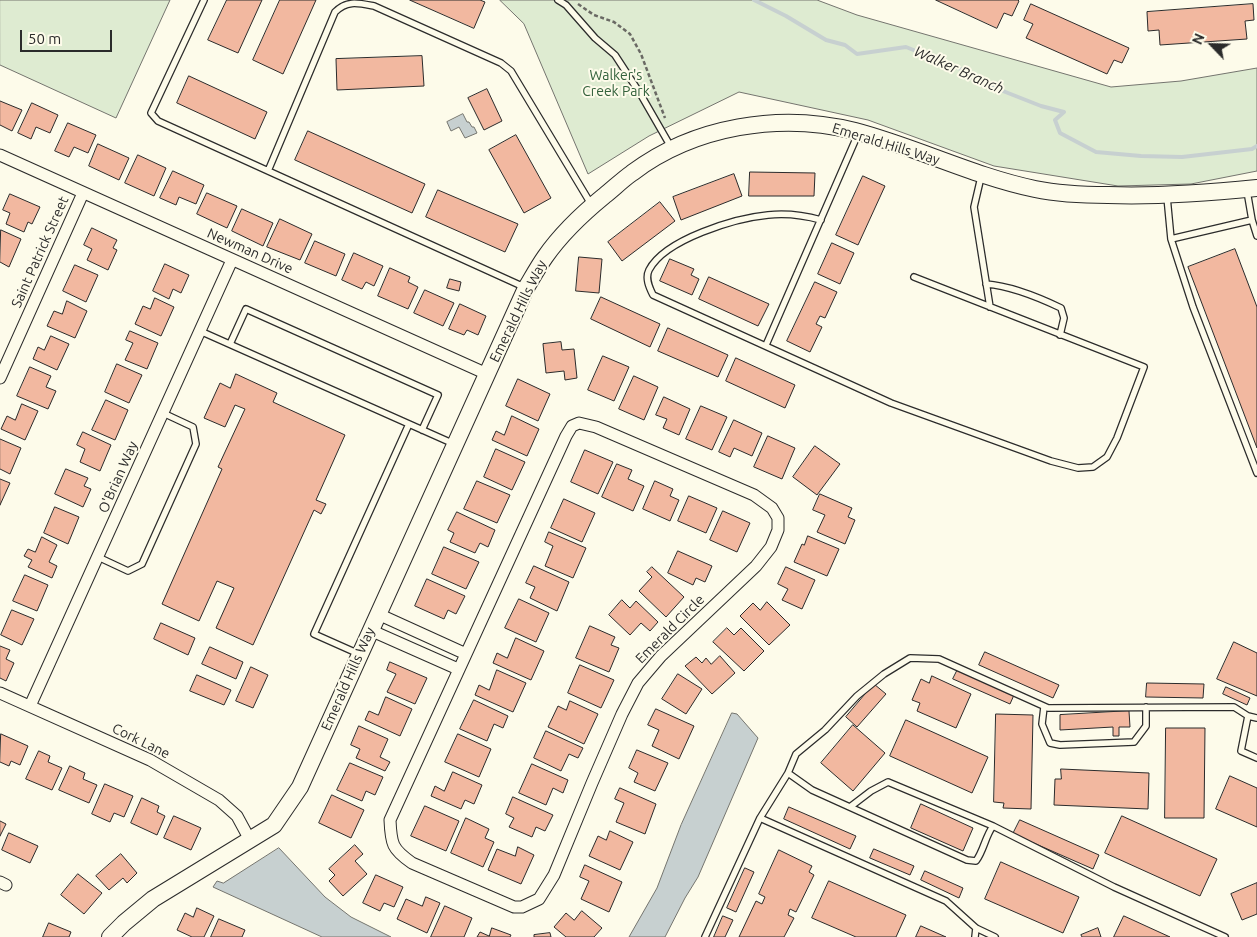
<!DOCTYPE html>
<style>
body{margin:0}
#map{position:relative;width:1257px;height:937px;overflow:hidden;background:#fdfbea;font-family:Ubuntu,sans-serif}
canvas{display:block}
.north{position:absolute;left:1187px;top:20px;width:50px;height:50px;-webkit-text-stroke:4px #fdfbea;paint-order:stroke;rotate:294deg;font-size:14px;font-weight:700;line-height:20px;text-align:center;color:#2b2b2b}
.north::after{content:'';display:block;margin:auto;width:18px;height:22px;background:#2b2b2b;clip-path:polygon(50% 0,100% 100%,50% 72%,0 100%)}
.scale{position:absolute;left:20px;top:30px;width:92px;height:22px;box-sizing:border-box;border:2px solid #2b2b2b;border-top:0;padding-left:6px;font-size:15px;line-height:18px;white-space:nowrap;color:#2b2b2b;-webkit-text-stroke:4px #fdfbea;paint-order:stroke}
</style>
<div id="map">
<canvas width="1257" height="937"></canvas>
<div class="north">N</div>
<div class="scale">50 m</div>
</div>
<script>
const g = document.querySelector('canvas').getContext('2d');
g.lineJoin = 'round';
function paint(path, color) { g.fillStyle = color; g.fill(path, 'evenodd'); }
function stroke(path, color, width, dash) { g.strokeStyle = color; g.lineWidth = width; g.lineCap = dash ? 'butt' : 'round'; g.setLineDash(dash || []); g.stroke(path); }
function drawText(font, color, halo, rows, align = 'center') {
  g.font = font + ' Ubuntu,sans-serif'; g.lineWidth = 4; g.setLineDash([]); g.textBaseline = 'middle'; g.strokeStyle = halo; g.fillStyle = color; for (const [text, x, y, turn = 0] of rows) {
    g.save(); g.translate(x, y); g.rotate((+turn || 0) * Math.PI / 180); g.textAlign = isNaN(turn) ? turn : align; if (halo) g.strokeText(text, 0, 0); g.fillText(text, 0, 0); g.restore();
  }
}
const green = new Path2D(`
 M0 0H170L116 118 0 65Z
 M500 0H817L857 15 1111 87 1181 81 1257 68V171L1191 184 1118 186 994 166 868 120 739 92 649 136 588 174 524 24Z`);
const water = new Path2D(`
 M463 114 467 122H469L472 127H474L477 133 465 138 459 127 451 131 447 122Z
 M732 713 737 714 758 738 698 877 685 898 665 937H629L657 888 681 825Z
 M279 848 325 897 351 917 391 937H322L213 887 217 881 223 883Z`);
const stream = new Path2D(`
 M754 0 786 16 826 40 845 45 857 54 906 47 963 70 975 80 1041 106 1064 112 1055 120 1060 133 1096 152 1141 156 1182 157 1252 149 1257 146`);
const building = new Path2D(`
 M227 0H262L238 53 208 40Z
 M280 0H316L283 74 253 60Z
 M410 0H480L485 2 474 28Z
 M936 0H1018L1019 1 1012 16 1004 13 997 28Z
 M1031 4 1129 48 1122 63 1114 60 1107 74 1026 38 1033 24 1024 20Z
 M1253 4 1254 20 1245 21 1247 39 1160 45 1159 30 1148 31 1147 12Z
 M422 56 424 86 337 90 336 59Z
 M189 76 267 112 255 139 177 103Z
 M487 89 502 121 484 130 468 98Z
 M0 101 22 110 12 131 0 125Z
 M32 103 58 115 50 133 36 127 31 139 18 133Z
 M68 123 96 135 88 153 74 147 69 157 55 151Z
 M308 131 425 184 412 213 295 160Z
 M516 135 551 198 524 213 489 150Z
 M98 144 129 158 119 180 89 166Z
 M138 155 166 168 154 196 125 183Z
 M173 171 204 185 196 204 179 197 176 205 160 198Z
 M750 172 815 173 814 196H749Z
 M734 174 742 196 681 220 673 197Z
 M863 176 885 186 858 245 836 235Z
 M438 190 518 224 505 252 426 217Z
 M207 193 237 206 227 228 197 214Z
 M10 194 40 207 32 224 28 222 24 232 6 224 10 213 3 210Z
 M660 202 675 221 622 261 608 242Z
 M242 209 273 223 263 246 232 231Z
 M280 219 312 234 300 260 267 247Z
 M92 228 117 240 113 248 117 250 108 270 87 260 92 249 84 245Z
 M1 230 21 239 9 267 0 262Z
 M315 241 345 254 336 276 305 263Z
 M832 243 854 253 840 284 818 274Z
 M1235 249 1257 307V448L1188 267Z
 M354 253 383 266 374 286 366 282 362 289 342 280Z
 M579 257 602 259 599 293 576 291Z
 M670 259 694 269 691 275 699 279 692 295 660 281Z
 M165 264 189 275 181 293 173 289 169 299 153 291Z
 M75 265 98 275 86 302 63 291Z
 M390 268 410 277 408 282 418 287 408 309 378 296Z
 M709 277 769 304 758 326 699 299Z
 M450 279 461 282 459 291 447 288Z
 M815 282 837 292 825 318 820 316 816 324 822 327 810 352 787 341Z
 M425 290 454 303 443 326 414 313Z
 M601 297 660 324 650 347 591 319Z
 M155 298 174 307 161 336 135 324 143 306 150 309Z
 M67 301 87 311 75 338 47 326 54 311 62 314Z
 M460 304 486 316 478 335 467 330 464 335 449 329Z
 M668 328 728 355 718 377 658 351Z
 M130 331 158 343 147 369 125 360 133 343 126 340Z
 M51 336 69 344 57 370 33 359 38 347 44 350Z
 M561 342 562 350 574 349 577 378 565 380 564 371 546 373 543 344Z
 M603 356 629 367 614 401 588 390Z
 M736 358 795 385 785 408 726 381Z
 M117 364 142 375 129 403 105 392Z
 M30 367 51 376 46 387 56 391 48 409 17 396Z
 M236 374 277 393 273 402 345 435 316 500 326 504 321 514 314 510 253 645 216 628 234 588 217 581 199 621 162 604 222 469 218 467 245 409 235 405 225 427 204 418 220 383 230 388Z
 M634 376 658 387 644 420 619 409Z
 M518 379 550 394 538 421 506 406Z
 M664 397 690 409 679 435 663 428 667 419 656 415Z
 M106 400 128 410 115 440 92 430Z
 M22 404 38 411 25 440 1 429 7 416 15 420Z
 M701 406 727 417 712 450 686 439Z
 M512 416 539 429 527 456 492 440 496 431 504 435Z
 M734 420 762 433 752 456 734 448 730 457 719 452Z
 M83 432 111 445 100 471 80 462 85 449 77 445Z
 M768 436 795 448 782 479 754 467Z
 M0 439 21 448 10 474 0 469Z
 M815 446 840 464 817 495 793 477Z
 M496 449 525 462 512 490 484 477Z
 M585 450 613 462 598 494 571 482Z
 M617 464 632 470 628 479 644 486 633 511 602 497Z
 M66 469 88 478 84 486 91 489 83 507 55 494Z
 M0 479 10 483 0 505Z
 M477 481 510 495 497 523 464 509Z
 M655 481 673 489 670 496 679 500 670 521 643 509Z
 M820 494 852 508 848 517 855 520 845 544 817 532 825 515 813 510Z
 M689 496 717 508 706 533 678 521Z
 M564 499 595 513 582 542 551 528Z
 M55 507 79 517 68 544 44 533Z
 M723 511 750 523 737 552 710 540Z
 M457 512 495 530 488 547 480 543 475 553 450 542 454 533 448 530Z
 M549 532 586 548 573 578 545 566 553 546 545 542Z
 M808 536 839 549 827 576 794 562 802 544 804 545Z
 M42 537 57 545 49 562 57 566 52 578 28 567 32 560 24 556 28 549 35 552Z
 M444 547 479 562 466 589 432 574Z
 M678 551 712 566 705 582 696 578 693 585 668 573Z
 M534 566 569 582 557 611 530 598 535 587 526 583Z
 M652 567 684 597 666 617 639 591 652 577 647 572Z
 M786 567 815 580 802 609 782 600 788 589 778 584Z
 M25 575 48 585 37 611 13 601Z
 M427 579 465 596 456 614 448 610 444 619 415 606Z
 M519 599 549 613 536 642 505 628Z
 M622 600 630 608 636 601 658 622 650 631 641 623 630 635 609 615Z
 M767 602 790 625 769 645 740 616 753 603 760 610Z
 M12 610 34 619 22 645 1 635Z
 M161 623 195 638 188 655 154 639Z
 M590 626 615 637 611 645 619 648 609 672 576 658Z
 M727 628 734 635 741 628 764 651 744 671 713 642Z
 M516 638 544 651 531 680 493 663 497 653 507 658Z
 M1234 642 1257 653V696L1217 679Z
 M0 646 10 650 6 659 14 663 6 681 0 678Z
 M210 647 243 662 236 679 202 664Z
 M985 652 1059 685 1053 698 979 665Z
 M720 656 735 673 712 694 685 666 696 657 702 663 706 658 711 664Z
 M390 662 427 678 415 704 387 692 396 674 387 670Z
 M580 665 614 680 601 708 568 693Z
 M251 667 268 675 253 708 236 701Z
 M958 669 1014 695 1010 704 953 679Z
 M497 670 526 683 513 712 475 695 479 685 489 690Z
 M678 674 702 689 686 714 662 699Z
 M197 675 231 690 224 705 190 691Z
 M932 676 971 694 956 728 917 711 920 703 912 700 921 679 929 683Z
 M1147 683 1204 684 1203 698 1146 697Z
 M874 684 886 694 857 727 846 717Z
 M1226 687 1250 698 1247 705 1223 694Z
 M386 697 412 709 400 736 365 720 369 711 378 715Z
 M474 700 508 716 503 728 494 724 487 741 460 729Z
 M570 701 598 714 584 744 548 727 558 706 566 710Z
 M656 709 694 726 679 759 652 746 659 730 648 725Z
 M1129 711 1130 727H1119V736H1113V727L1060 730V715Z
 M996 714 1033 715 1031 809 1003 808 1004 803 994 802Z
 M906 720 988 757 972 793 890 756Z
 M853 725 885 753 853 791 821 763Z
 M359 726 388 739 380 757 390 762 385 771 356 758 360 749 351 745Z
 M1166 728H1205L1204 818H1165Z
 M546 731 583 748 578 758 569 754 561 771 534 758Z
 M1 734 28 746 20 765 11 761 9 766 0 762Z
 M458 734 491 749 479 777 445 762Z
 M637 750 668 763 655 791 634 782 638 773 629 768Z
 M39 751 50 756 48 762 62 768 52 790 26 779Z
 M350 763 383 777 375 795 366 791 362 801 337 790Z
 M532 764 568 780 563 793 553 788 546 805 519 793Z
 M70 766 85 773 83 779 97 785 89 803 59 790Z
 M1061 769 1149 773 1148 809 1054 805 1055 779H1061Z
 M453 772 482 785 474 804 465 800 461 809 431 796 435 786 444 791Z
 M1230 776 1257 788V827L1216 809Z
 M105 784 133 796 124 817 114 813 110 822 92 814Z
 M620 788 656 804 645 834 616 822 624 803 615 799Z
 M332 795 364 810 351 838 319 823Z
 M513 797 553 815 545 831 536 827 532 837 509 827 514 818 506 814Z
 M142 798 159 806 157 812 165 816 157 835 131 823Z
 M921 804 973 828 963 851 911 828Z
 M425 806 459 821 446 851 411 836Z
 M789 807 856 836 850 849 784 819Z
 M174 816 201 828 191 850 164 838Z
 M1122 816 1217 859 1200 896 1105 853Z
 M466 818 489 829 485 838 494 842 483 867 451 853Z
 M1020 820 1099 855 1093 869 1013 834Z
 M0 821 6 824 0 836Z
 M610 831 633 842 620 870 589 856 598 836 606 840Z
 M9 833 38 846 30 863 2 850Z
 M355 845 363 854 355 861 367 874 343 896 329 881 335 875 329 869Z
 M518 847 534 855 521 884 488 870 497 849 515 856Z
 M874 849 914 866 910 875 870 858Z
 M779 850 812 866 809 872 814 875 796 912 790 909 788 915 794 918 784 937H739L756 901 762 904 765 897 759 894Z
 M121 854 137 873 127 883 123 878 109 890 96 876Z
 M1001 862 1079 897 1063 933 985 899Z
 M585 865 622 882 609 912 581 899 589 881 580 877Z
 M745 868 754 872 736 912 727 908Z
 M925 871 963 888 959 898 921 880Z
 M78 874 102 893 84 914 61 895Z
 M376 875 403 887 394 907 384 903 380 911 363 903Z
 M829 881 906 915 896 937H856L812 918Z
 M1257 883V914L1242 920 1231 894Z
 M426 897 440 903 427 933 397 919 406 899 422 906Z
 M445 906 472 918 464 937H431Z
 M197 908 214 916 204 937H192L177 930 185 913 193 917Z
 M582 911 602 928 594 937H566L554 927 566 913 574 920Z
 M723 916 733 920 725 937H714Z
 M1124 916 1170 937H1114Z
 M219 919 245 930 242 937H211Z
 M49 923 71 932 69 937H43Z
 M921 926 946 937H916Z
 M492 928 511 935 510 937H477L480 932 489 936Z
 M1098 928 1101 937H1082L1081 935Z
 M550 933 551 937H534V935Z`);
const path = new Path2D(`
 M578 4 594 15 614 22 630 34 641 54 665 118`);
const lane = new Path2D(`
 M204 0 151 113 158 121 524 287
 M558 0 566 5 595 38 615 55 641 95 671 147
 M268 171 335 12C347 0 358 3 374 6L501 63 511 71 591 204
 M981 177 974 207 990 307
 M1247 191 1252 220 1257 236
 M1167 197 1171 239 1252 220
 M821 220C803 215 787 213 768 215 736 218 665 239 649 270 645 278 649 287 653 295L891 403 1051 461 1078 468 1093 467 1107 457 1117 438 1144 367 914 277
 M1171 239 1193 307 1257 473
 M986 284C1012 286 1038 297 1061 308L1064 318 1060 335
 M200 331 454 444
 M230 344 246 309 438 395 422 430
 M766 345 858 134
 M98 557 128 571 142 564 196 444 193 427 163 413
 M359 654 314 634 409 424
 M1044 707 1042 724 1050 743 1060 745 1134 742 1146 726V707
 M1248 716 1257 718
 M850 807 871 791 888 782 993 826
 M760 818 788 773
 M705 937 760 818 946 901 976 928 995 937
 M975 937 976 928
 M1225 937 1114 887 993 826C985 837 984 850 976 861L967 860 812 790 788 773 796 754 825 730 857 696 884 674 910 658 939 659 1048 708 1234 707 1248 716 1241 751 1257 758`);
const street = new Path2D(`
 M0 155 487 374
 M0 378 83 193
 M579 423 596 427 754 495 772 508 778 518V530L771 547 756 566 661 656 638 683 622 714 592 783 554 875 539 899 522 907H514L412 863C392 849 391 844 390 820L566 436 572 426Z
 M378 614 466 654
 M370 630 458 669
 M0 693 150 760 219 800 237 816 250 840
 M30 706 232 260
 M0 882 6 885`);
const secondary = new Path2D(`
 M110 937 124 923 153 899 274 825 300 787 526 288C532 278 538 267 545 257 561 234 582 214 604 196 613 189 622 180 632 173 694 126 780 112 855 131 916 147 973 176 1035 189 1059 194 1084 195 1108 195 1158 197 1207 193 1257 188`);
const parkNames = [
 ["Walker's",616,75],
 ["Creek Park",616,91]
];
const streetNames = [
 ["Emerald Hills Way",886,144,17],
 ["Newman Drive",250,251,24],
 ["Saint Patrick Street",40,252,-66],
 ["Emerald Hills Way",518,311,-64],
 ["O'Brian Way",118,477,-66],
 ["Emerald Circle",670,629,-45],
 ["Emerald Hills Way",348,679,-66],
 ["Cork Lane",141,741,26]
];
const waterNames = [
 ["Walker Branch",959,70,24]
];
paint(green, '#deebd1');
stroke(green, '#74746e', 1);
paint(water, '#c7d0d0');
stroke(water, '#74746e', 1);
stroke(stream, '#c7d0d0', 4);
paint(building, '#f2b8a0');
stroke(building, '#2b2b2b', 1);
stroke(lane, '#2b2b2b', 8);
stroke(street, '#2b2b2b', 13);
stroke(secondary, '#2b2b2b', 18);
stroke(path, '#6a6964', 2.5, [4, 2.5]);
stroke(lane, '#fdfbea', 5.5);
stroke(street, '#fdfbea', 11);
stroke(secondary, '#fdfbea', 16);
drawText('14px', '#34623c', '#fdfbea', parkNames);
drawText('14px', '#2b2b2b', '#fdfbea', streetNames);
drawText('italic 15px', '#2b2b2b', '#fdfbea', waterNames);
</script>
